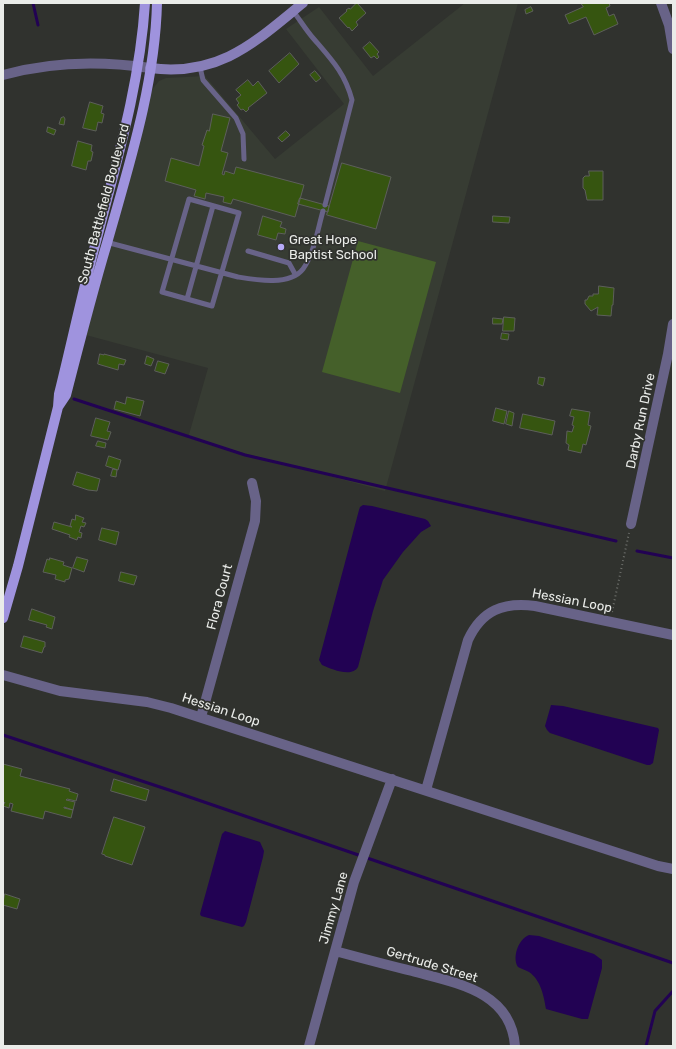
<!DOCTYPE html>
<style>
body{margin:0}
#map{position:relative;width:676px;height:1049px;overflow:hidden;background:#30322e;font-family:Rubik,sans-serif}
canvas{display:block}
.frame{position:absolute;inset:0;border:4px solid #eaece9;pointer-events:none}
</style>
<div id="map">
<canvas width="676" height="1049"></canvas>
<div class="frame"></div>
</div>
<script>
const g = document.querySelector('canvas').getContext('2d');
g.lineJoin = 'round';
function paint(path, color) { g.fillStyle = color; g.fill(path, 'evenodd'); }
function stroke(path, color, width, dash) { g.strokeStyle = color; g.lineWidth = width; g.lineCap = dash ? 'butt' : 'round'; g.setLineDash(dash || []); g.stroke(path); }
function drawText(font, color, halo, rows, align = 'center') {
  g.font = font + ' Rubik,sans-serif'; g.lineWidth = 3.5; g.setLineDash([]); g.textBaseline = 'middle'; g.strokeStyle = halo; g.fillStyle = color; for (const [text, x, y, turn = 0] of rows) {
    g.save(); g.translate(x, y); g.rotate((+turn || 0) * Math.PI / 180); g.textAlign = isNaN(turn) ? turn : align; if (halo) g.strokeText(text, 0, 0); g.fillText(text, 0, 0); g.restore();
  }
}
const built = new Path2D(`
 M465 3H518L385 491 188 438 208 368 86 335 151 91 159 81 166 78 205 76 275 159 344 104 286 29 319 7 373 76Z`);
const green = new Path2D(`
 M358 241 436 262 400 393 322 372Z`);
const water = new Path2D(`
 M363 505 372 506 425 519 428 521 431 526 421 532 403 552 383 580 373 611 358 667C352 678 331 669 322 665L319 660 359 510 360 507Z
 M551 705 563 706 658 728 659 730 653 763 650 765H647L550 733 547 730 545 726Z
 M225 831 260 842 264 851 263 857 246 922 244 926 242 927 201 916 200 914 222 834Z
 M529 935 539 936 594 954 602 960V968L588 1019H582L546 1009C544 997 541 980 529 972 526 970 521 969 518 967 512 958 518 939 529 935Z`);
const stream = new Path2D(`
 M33 3 38 25
 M74 399 245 455 616 541
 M637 551 673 558
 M3 735 172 791 673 963
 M646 1046 655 1011 673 991`);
const building = new Path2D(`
 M357 3 366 13 356 22 358 25 352 31 349 27 348 28 339 18 347 11 346 10 349 8 350 9Z
 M581 3H609L610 6 606 8 609 16 614 14 618 24 594 35 586 17 569 24 565 15 583 7Z
 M531 7 533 11 526 14 525 10Z
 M370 42 379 52 377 54 379 57 377 59 374 56 371 58 363 48Z
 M290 53 299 64 279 83 269 71Z
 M315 71 321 78 316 82 310 75Z
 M248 80 253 86 258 81 267 93 248 108 249 109 246 112 243 109 241 110 237 105 239 103 236 99 241 95 236 90Z
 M90 102 103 106 101 113 104 114 102 123 98 122 96 131 83 128Z
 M213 114 230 118 221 151 228 153 222 174 224 175 225 171 234 174 236 167 304 185 295 217 233 199 231 204 223 202 224 197 206 193 205 199 194 196 196 190 165 181 171 158 199 166 204 146 202 145 207 130 209 131Z
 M64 117 65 119 64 125 59 124 61 118Z
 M48 127 56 130 54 135 47 132Z
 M286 131 290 135 282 142 278 138Z
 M78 141 92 145 91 151 93 152 91 161H88L86 170 72 166Z
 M342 163 391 177 376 229 327 215Z
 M589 171H603V200H587L585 190 583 188V178L585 176H589Z
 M300 198 329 206 328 212 298 204Z
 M263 216 282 222 280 227 286 229 285 234 278 233 276 240 258 235Z
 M493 216 510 217 509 223 493 222Z
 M599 286 614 288 613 305H612L611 316 597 315 598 307 591 311 585 304V300H587L589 296H593V294H598Z
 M504 317 515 318 514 331H503Z
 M493 318 503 319 502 324H493Z
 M502 333 509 334 508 340 501 339Z
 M100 354 104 355V354L126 360 124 365 119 364 118 370 101 365 98 364Z
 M147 356 154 359 151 366 145 364Z
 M158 361 169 364 165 374 155 371Z
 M539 377 545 378 543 386 538 384Z
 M127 397 144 401 140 416 114 409 116 401 125 404Z
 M496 408 507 411 504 424 493 421Z
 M572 409 590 412 588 425 591 426 586 445 583 444 581 453 568 450 569 445 566 443 567 431 572 432 574 426 572 425 574 417 570 416Z
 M509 411 514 413 512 426 506 424Z
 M523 414 555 421 552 435 520 428Z
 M96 418 110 422 107 431 111 432 108 440 91 436Z
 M98 441 106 443 105 448 96 446Z
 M109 456 121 460 118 470 106 466Z
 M113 469 117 470 116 477 111 476Z
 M77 472 100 479 97 491 88 490 73 485Z
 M76 515 84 518 82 522 86 523 84 527 81 526 79 532 82 533 81 538 78 537 77 540 69 537 70 535 52 529 54 522 72 527 70 526 72 519 75 520Z
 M102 528 119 532 116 545 99 540Z
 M77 557 88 560 84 572 73 568Z
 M50 558 64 562 63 565 72 568 69 579 65 580V582L55 579 56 575 43 572 47 559 49 560Z
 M121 572 137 576 134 585 119 581Z
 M32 609 55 617 52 629 46 627 47 625 29 620Z
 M24 636 45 642V647H44L42 653 21 647Z
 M3 764 22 769 20 776 70 789 69 791 78 794 76 801 67 799 66 800 75 802 73 810 64 807V808L73 810 71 818 45 811 43 819 11 811 13 804 10 803 9 808 3 806 5 802 3 804Z
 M114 779 149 790 146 801 111 791Z
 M114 817 145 827 132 865 105 856V855L102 854Z
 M5 894 20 899 17 909 3 905Z`);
const path = new Path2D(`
 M612 612 629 533`);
const lane = new Path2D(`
 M293 11C300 20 306 30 313 38 331 59 345 73 352 100L325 205
 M200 67 203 80 236 118 243 134 244 159
 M189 199 239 213 212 306 162 292Z
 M106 242 238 277C256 280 290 286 303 269 314 254 318 228 323 211
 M248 251 289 263 295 274
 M187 299 213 206`);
const street = new Path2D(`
 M661 3 669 25 673 49
 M3 75C50 62 102 61 150 68
 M631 524 668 354 673 324
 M3 675 60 691 147 702 171 708 658 866 673 869
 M201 717 255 521 256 501 252 483
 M426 790 468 640C482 610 503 602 535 606L673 635
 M335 951C361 958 387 965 412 971 456 983 511 991 515 1046
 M309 1046 354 882 392 779`);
const secondary = new Path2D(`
 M150 68C219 77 254 43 303 3`);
const primary = new Path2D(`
 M58 407 66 395C79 344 92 293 107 243 129 165 155 85 157 3
 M3 618 18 566 58 407 59 394C72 342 83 289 97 238 117 160 140 83 145 3`);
const markers = [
 [281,247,4,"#b7abf8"]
];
const streetNames = [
 ["South Battlefield Boulevard",104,204,-75],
 ["Darby Run Drive",641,421,-78],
 ["Flora Court",220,597,-75],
 ["Hessian Loop",572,601,11],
 ["Hessian Loop",221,710,18],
 ["Jimmy Lane",334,908,-74],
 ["Gertrude Street",432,965,17]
];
const poiNames = [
 ["Great Hope",289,240],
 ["Baptist School",289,255]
];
paint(built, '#373c33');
paint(green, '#45602a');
paint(water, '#220253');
stroke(stream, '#220253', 3);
paint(building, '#365510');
stroke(building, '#5d5f5b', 1);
stroke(path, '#6f716d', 2, [1, 3]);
stroke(lane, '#686388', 5);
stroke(street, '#686388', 10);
stroke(secondary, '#877eb8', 10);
stroke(primary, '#9f93de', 10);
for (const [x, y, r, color] of markers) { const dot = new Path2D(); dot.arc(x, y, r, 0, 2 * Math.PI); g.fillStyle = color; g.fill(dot); stroke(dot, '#30322e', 1.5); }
drawText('13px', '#eaece9', '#30322e', streetNames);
drawText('13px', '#eaece9', '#30322e', poiNames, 'left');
</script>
